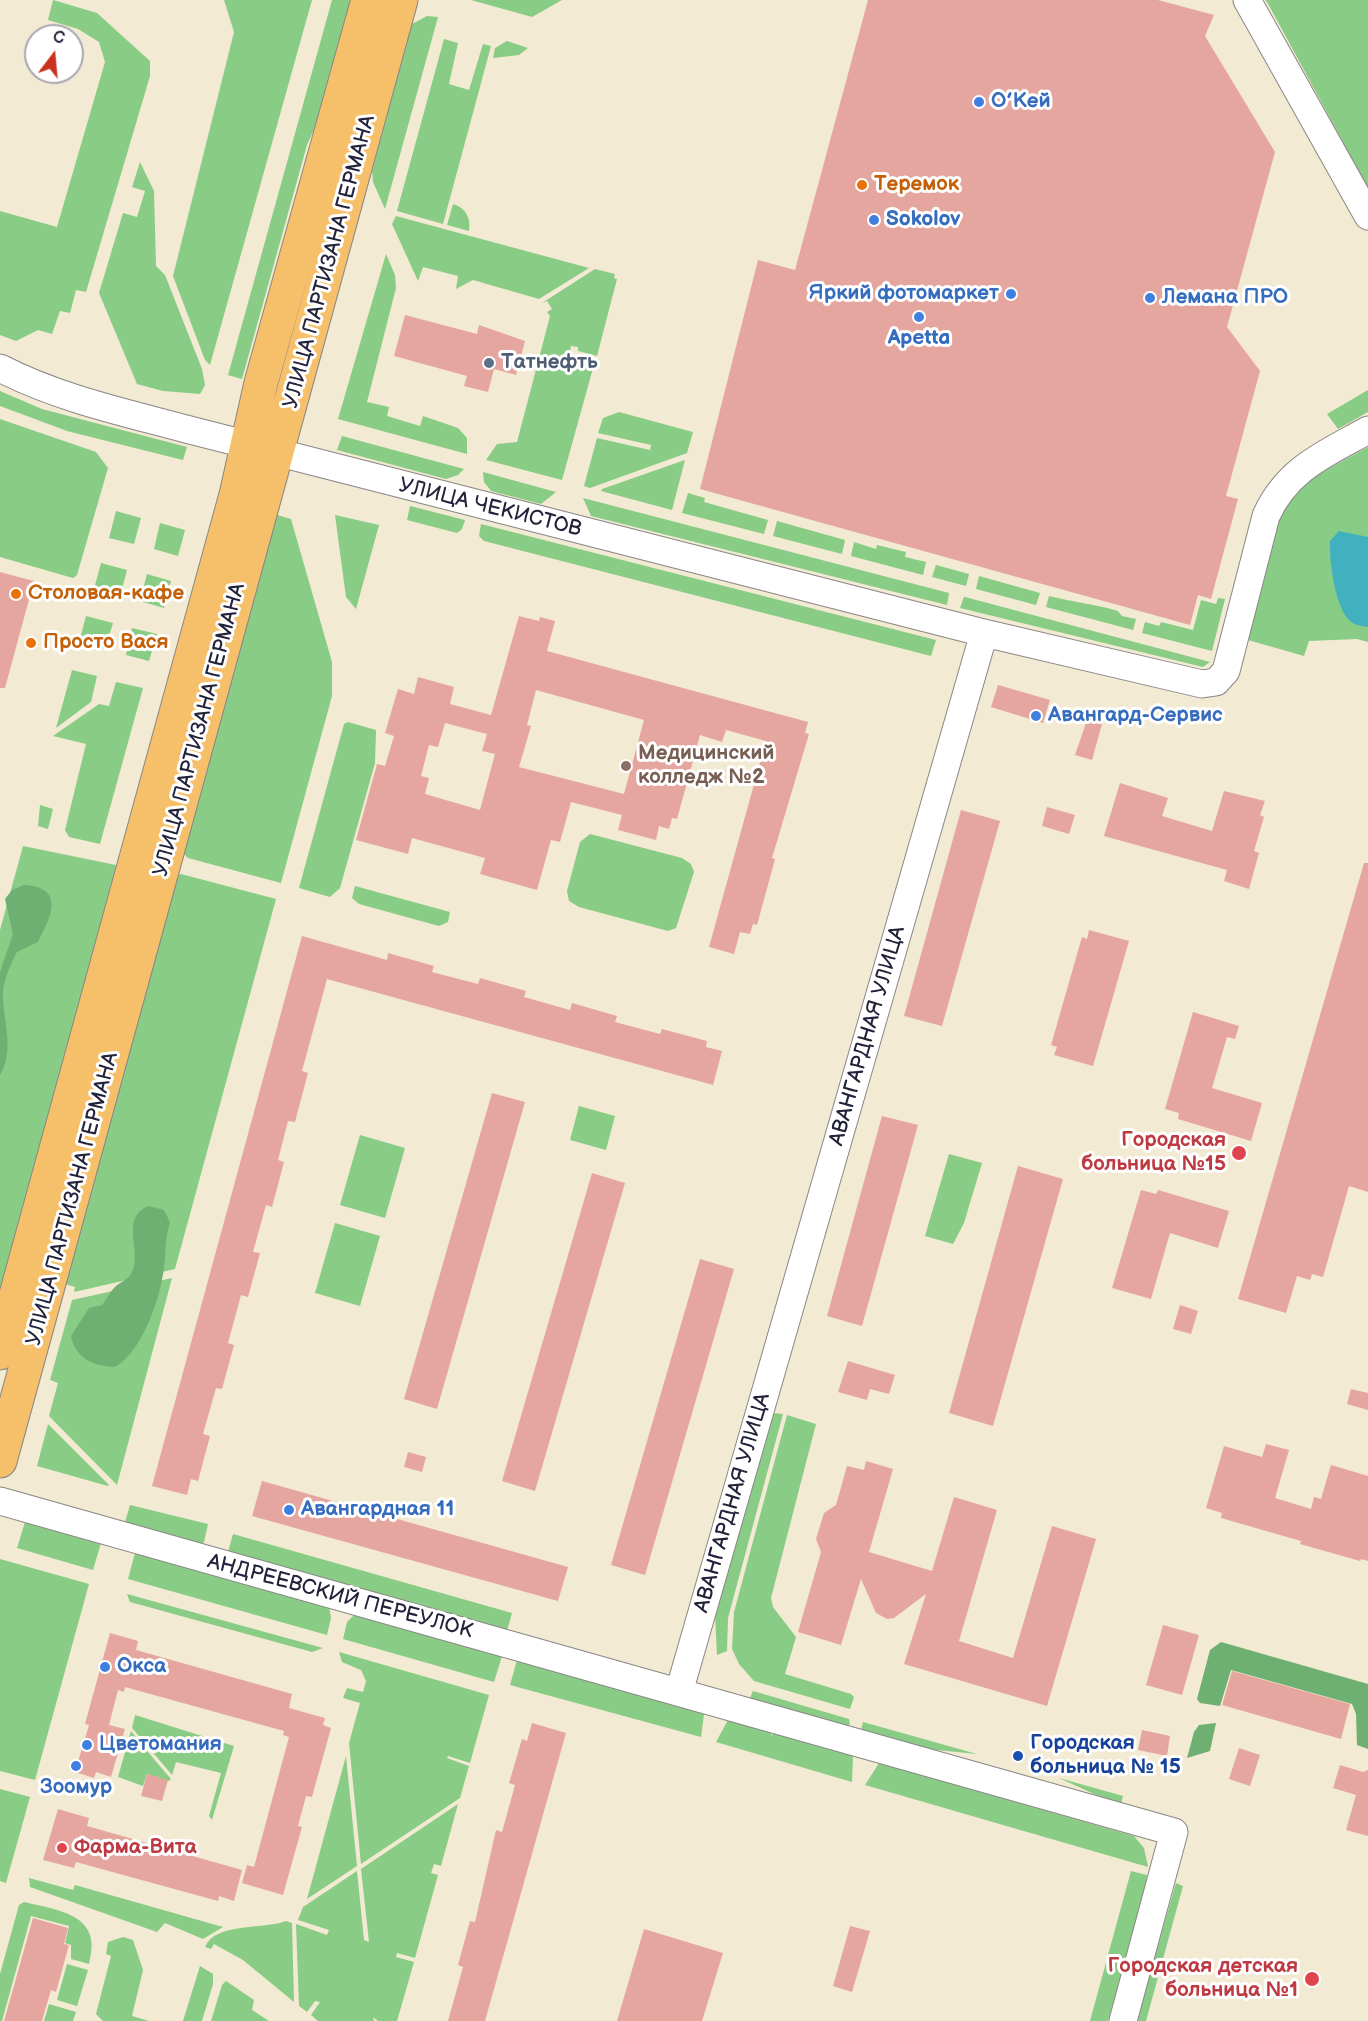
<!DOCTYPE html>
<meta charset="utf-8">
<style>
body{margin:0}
#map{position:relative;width:1368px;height:2021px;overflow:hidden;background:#f2ead2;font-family:"Balsamiq Sans",sans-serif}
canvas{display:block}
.north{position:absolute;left:24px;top:24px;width:60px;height:60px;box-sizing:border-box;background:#fff;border:2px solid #a7a7b1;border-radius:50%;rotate:16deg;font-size:16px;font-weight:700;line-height:24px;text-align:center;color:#22223b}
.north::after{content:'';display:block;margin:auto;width:21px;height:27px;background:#c8321e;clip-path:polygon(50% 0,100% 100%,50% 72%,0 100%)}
</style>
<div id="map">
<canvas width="1368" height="2021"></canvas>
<div class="north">С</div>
</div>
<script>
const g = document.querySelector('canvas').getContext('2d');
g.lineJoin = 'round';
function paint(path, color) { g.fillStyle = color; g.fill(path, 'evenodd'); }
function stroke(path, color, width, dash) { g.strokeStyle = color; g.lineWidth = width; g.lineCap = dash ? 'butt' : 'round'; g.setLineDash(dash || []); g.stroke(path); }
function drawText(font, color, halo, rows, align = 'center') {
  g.font = font + ' "Balsamiq Sans",sans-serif'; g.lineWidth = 6; g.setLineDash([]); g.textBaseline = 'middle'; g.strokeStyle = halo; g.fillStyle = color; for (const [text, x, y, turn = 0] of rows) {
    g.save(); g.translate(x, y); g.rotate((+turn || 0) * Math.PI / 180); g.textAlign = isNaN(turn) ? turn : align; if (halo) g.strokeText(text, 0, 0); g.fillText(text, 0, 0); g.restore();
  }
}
const green = new Path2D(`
 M53 0 97 13 150 61V76L86 292 76 290 70 313 60 311 52 334 38 330 16 341 0 335V211L57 227 105 62 99 42 78 29 48 20Z
 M224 0H312L210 365 205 360 173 276 234 32Z
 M332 0H356L329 96 307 145 242 379 228 375Z
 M471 0H562L532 17Z
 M1265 0H1368V188L1267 2Z
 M427 16 438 17 385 209 373 182 372 171 412 24Z
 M444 39 458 43 449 84 469 90 483 44 491 46 443 224 397 211Z
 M507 41 528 48 519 55 493 58 495 48Z
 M140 162 154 191 156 266 165 275 202 369 205 385 200 394 163 391 137 384 99 293 123 213 137 217 145 191 132 187Z
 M453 204C466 208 471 218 469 231L447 225Z
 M396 216 589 268 539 299 473 280 456 289 458 276 423 267 418 281 392 224Z
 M386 254 395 275 396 288 367 402 389 407 387 416 420 426 423 416 458 428 467 438V454L338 419Z
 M595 269 615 274 614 278 617 279 597 356 578 351V347L571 346 569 357 575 358 576 355 595 361 562 480 486 460 497 444 517 442 550 316 547 312 552 309 547 301 542 303Z
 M1368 390V412L1338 429 1327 414Z
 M0 391 42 409 187 447 183 460 67 431 0 406Z
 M619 412 693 432 687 453 590 488 584 486 597 438 650 450 651 445 598 433 603 418Z
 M0 419 96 452 108 468 77 575 73 578 0 557Z
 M342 436 464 469 458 475 446 479 337 450Z
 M1368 447V642L1357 639 1309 641 1304 656 1248 640 1278 519C1298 480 1331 468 1368 447Z
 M685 460 672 510 601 491 602 489Z
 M483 472 556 492 541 504 491 491 484 482Z
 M688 493 705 498 704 502 768 520 764 534 682 513Z
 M583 498 949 593 947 605 591 516Z
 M410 506 465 520 462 529 457 533 407 520Z
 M116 511 141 518 134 544 109 538Z
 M274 514 291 519 332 662V696L281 883 188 858 182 852Z
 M335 515 379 525 356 609 346 597Z
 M777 521 845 540 842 554 773 536Z
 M160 523 185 530 178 556 154 549Z
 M481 524 936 640 931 656 484 541 479 536Z
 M854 542 876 549 877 545 906 552 905 557 926 562 923 575 851 556Z
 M101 563 127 570 120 596 94 589Z
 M936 565 969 574 966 586 932 577Z
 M147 574 171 581 164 608 140 601Z
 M979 576 1040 593 1036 605 976 589Z
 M1049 596C1073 602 1094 604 1118 611L1122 616 1136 619 1133 630 1046 607Z
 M964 597H965L1210 662 1203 667 960 608Z
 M1218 598 1225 599 1212 651 1142 633 1145 622 1159 626 1161 622 1193 630 1201 600 1216 604Z
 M86 616 113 623 105 649 79 643Z
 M132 628 157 634 149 661 126 655Z
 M72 670 97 676 91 702 56 728Z
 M116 682 143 688 100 844 69 837 65 830 86 744 53 736 99 704 109 706Z
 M348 722 376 730 375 763 340 888 330 897 299 888 344 724Z
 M40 805 53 809 48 829 38 826Z
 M590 834 682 858 691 864 694 872 676 928 668 931 579 907 569 901 567 891 580 842Z
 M23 846 116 865 121 869 0 1313V930Z
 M181 874 276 899 175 1269 74 1292 75 1287 62 1283 177 876Z
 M355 886 450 912 448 922 439 926 359 904 352 898Z
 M579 1106 615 1116 606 1150 570 1140Z
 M360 1135 405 1148 385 1218 340 1205Z
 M949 1154 982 1163 964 1223 953 1244 925 1236Z
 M335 1223 380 1236 360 1306 315 1293Z
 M172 1278 117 1485 49 1416 58 1383 50 1380 72 1300Z
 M773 1413 783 1414 728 1618 727 1651 717 1655 715 1614Z
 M787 1415 816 1424 771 1598 773 1607 796 1637 785 1674 851 1694 854 1697 850 1709 754 1681 739 1664 732 1649 734 1612Z
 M48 1424 109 1485 108 1486 37 1466Z
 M130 1505 208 1524 204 1542 202 1544 125 1522Z
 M25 1522 101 1543 93 1570 17 1548Z
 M233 1534 512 1613 507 1631 228 1552Z
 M135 1553 329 1607 331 1618 327 1635 128 1579Z
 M0 1559 89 1584 35 1780 0 1771Z
 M127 1594 323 1648 312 1652 130 1602Z
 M355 1614 502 1656 494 1682 343 1639 347 1622Z
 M339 1652 489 1695 470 1763 448 1756 447 1758 469 1766 460 1798 361 1864 349 1743 360 1703 343 1698 347 1688 363 1692 366 1681 361 1670 342 1662Z
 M517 1660 704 1714 701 1737 510 1685Z
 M753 1691 849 1719 850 1724 847 1726 750 1698Z
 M135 1715 234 1746 212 1820 209 1816 221 1773 176 1762 172 1775 132 1728Z
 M728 1720 770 1732 772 1736 773 1733 853 1755 852 1782 716 1742Z
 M863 1722 977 1754 927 1749 861 1730Z
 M131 1731 140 1742 138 1745H142L171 1779 169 1781 147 1774 143 1786 118 1777Z
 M346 1756 357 1866 307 1899Z
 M879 1763 1134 1836 1144 1848 1148 1867 865 1785Z
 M1059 1778 1123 1796 1121 1804 1105 1799Z
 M0 1789 30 1797 6 1883 0 1881Z
 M458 1804 441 1866 434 1864 431 1873 438 1875 415 1958 397 1953 396 1957 414 1962 397 2021H378L373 2017 374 2021H318L311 2015 320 2002 315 2001 307 2012 299 2006 296 1924 327 1935 329 1930 298 1920 303 1907 357 1871 364 1940 369 1942 361 1869Z
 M1131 1871 1147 1875 1144 1894 1108 2021H1090Z
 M29 1878 73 1890 75 1885 223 1927 203 1939 165 1923 157 1932 30 1887Z
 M1176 1883 1183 1886 1146 2021H1136Z
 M24 1902C62 1911 103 1915 89 1964L71 1959V1945L65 1943 69 1926 31 1916 2 2021H0V1974L19 1905Z
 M286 1921 292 1923 294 2002 243 1960 214 1944 211 1949 205 1947C215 1922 263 1930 286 1921Z
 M123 1937 133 1940 143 1970 132 2016 149 2021H103L96 2014 111 1956 106 1954 108 1942Z
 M67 1964 88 1970 77 2006 57 2000Z
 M200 1966 213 1974V1984L202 2021H183Z
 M226 1981 254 2000 252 2010 269 2021H211L222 1985Z
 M49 2004 76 2012 73 2021H44Z`);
const forest = new Path2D(`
 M24 885C66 887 51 918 38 942L17 952C11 964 4 978 3 992 2 1019 16 1049 0 1075V972L13 934 5 899 12 890Z
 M149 1206 164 1210 170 1222C165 1238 166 1252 164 1268 160 1299 142 1352 115 1367 93 1366 76 1359 71 1336L89 1308 102 1305C107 1299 111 1290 116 1286 121 1282 128 1279 131 1274 144 1254 118 1217 149 1206Z
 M1221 1642 1368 1684V1749L1357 1745 1356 1714 1352 1704 1231 1670 1220 1706 1200 1703 1197 1699 1210 1650Z
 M1216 1723 1210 1751 1187 1758 1194 1732 1199 1725Z`);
const water = new Path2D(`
 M1339 531 1368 537V627C1362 626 1355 625 1350 621 1335 608 1329 560 1330 541Z`);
const building = new Path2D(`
 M868 0H1158L1214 15 1205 36 1275 152 1227 327 1260 371 1226 496 1238 499 1211 599 1198 595 1190 625 700 489 758 260 795 270Z
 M405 315 477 334 479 325 525 341 516 375 494 369 488 392 464 386 467 376 394 356Z
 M0 572 34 581 5 688H0Z
 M519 616 539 621 540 617 555 621 547 651 808 722 805 733 809 734 772 858 775 859 757 925 753 924 750 934 740 932 734 954 709 947 766 741 726 730 722 742 700 735 677 819 672 818 669 829 659 826 656 840 618 830 622 815 571 802 560 842 551 840 537 890 480 874 485 858 412 838 408 854 356 840 377 764 385 766 394 736 385 733 398 689 414 694 418 677 454 687 450 704 491 715ZM536 690 644 720 624 794 519 767 531 726 527 725ZM445 723 487 734 482 751 495 754 480 810 425 794 429 778 421 776 429 745 438 747Z
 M998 685 1050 700 1043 723 991 707Z
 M1087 720 1102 724 1092 760 1075 755Z
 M1120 783 1168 798 1162 816 1212 831 1224 791 1265 801 1260 815 1264 817 1254 851 1259 853 1249 889 1224 881 1227 870 1104 836Z
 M1047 807 1075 815 1069 834 1042 826Z
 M961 810 1000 821 942 1026 904 1016Z
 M1364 863H1368V1192L1349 1186 1323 1277 1312 1274 1310 1280 1297 1276 1286 1313 1238 1299Z
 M1089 930 1129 941 1093 1066 1054 1055 1057 1047 1051 1045 1082 937 1087 939Z
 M302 936 387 960 388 953 434 966 432 972 478 984 480 978 526 991 524 997 570 1010 572 1003 617 1016 615 1022 660 1034 662 1029 707 1041 706 1047 722 1051 713 1085 327 979 302 1071 308 1073 295 1122 288 1121 278 1160 284 1162 272 1207 266 1205 253 1252 260 1253 248 1297 241 1295 228 1343 234 1345 222 1389 216 1388 203 1434 210 1436 198 1481 191 1479 187 1495 152 1486Z
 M1193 1012 1239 1026 1235 1039 1227 1037 1212 1088 1262 1103 1251 1141 1178 1119 1179 1113 1165 1109Z
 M492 1093 525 1102 437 1409 404 1399Z
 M882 1116 918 1125 862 1326 827 1316Z
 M1018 1166 1063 1179 993 1426 949 1413Z
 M592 1173 625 1183 535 1491 502 1481Z
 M1141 1190 1156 1194 1158 1190 1229 1211 1218 1248 1170 1233 1151 1299 1112 1288Z
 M700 1259 734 1269 645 1575 611 1565Z
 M1180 1305 1198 1311 1191 1334 1173 1329Z
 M848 1361 895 1375 889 1394 870 1389 867 1400 838 1392Z
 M1351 1389 1368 1393V1410L1347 1404Z
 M1266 1444 1289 1450 1275 1498 1311 1509 1314 1497 1321 1499 1331 1465 1368 1476V1561L1361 1559 1360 1561 1300 1544 1301 1541 1221 1518 1222 1513 1206 1508 1224 1446 1262 1457Z
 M408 1452 426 1457 422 1472 404 1467Z
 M866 1461 893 1469 869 1552 932 1571 954 1497 997 1510 959 1641 1013 1658 1052 1526 1096 1539 1047 1706 904 1664 926 1594 894 1618 887 1619 876 1613 861 1579 841 1645 798 1632 821 1552 816 1539 824 1513 836 1505 847 1466 864 1470Z
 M262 1481 568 1567 558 1601 252 1516Z
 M1163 1625 1199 1635 1182 1695 1146 1685Z
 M110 1633 138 1641 136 1650 292 1694 289 1708 325 1718 323 1725 331 1728 312 1797 306 1796 298 1826 302 1827 283 1895 242 1883 247 1865 254 1867 289 1737 283 1735 284 1731 125 1687 124 1692 118 1690 109 1725 125 1729 111 1777 96 1772 94 1778 75 1772 89 1725 85 1724Z
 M1232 1671 1350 1704 1341 1739 1222 1705Z
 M532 1723 566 1733 485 2021H448L463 1967 458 1965 470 1921 475 1922 496 1830 502 1832 515 1785 509 1783 522 1739 527 1741Z
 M1142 1730 1170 1736 1167 1756 1138 1750Z
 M1239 1748 1260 1755 1250 1786 1229 1779Z
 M1340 1765 1363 1772 1368 1770V1836L1346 1830 1356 1795 1333 1788Z
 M147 1774 168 1780 162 1801 141 1796Z
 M58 1809 89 1818 87 1826 242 1870 234 1901 219 1896 218 1901 76 1862 74 1868 43 1860Z
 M33 1918 68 1928 64 1944 69 1945 56 1992 51 1990 42 2021H4Z
 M850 1926 870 1931 852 1992 833 1986Z
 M644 1929 723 1953 702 2021H617Z`);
const minor = new Path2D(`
 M1247 0 1368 216
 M0 368C58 398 123 412 186 429L984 633 1202 684 1216 682 1226 671 1266 516C1287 469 1325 454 1368 430
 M0 1501 1174 1832 1123 2021
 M679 1692 984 633`);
const major = new Path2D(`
 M0 1353 236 495 261 383 368 0
 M0 1461 401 0`);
const markers = [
 [979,102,6,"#3f7fe0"],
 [862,185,6,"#e8710a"],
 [874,220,6,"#3f7fe0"],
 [1011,294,6,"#3f7fe0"],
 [1150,298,6,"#3f7fe0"],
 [919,317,6,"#3f7fe0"],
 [489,363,6,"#5c6f8a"],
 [16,594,6,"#e8710a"],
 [31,643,6,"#e8710a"],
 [1036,716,6,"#3f7fe0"],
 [626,766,6,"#8d6e63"],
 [1239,1153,8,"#e0444e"],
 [289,1510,6,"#3f7fe0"],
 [105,1667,6,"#3f7fe0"],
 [87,1745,6,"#3f7fe0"],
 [1018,1756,6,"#1a4fb4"],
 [76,1766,6,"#3f7fe0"],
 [62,1848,6,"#e0444e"],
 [1312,1979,8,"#e0444e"]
];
const shopNames = [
 ["О’Кей",991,102],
 ["Sokolov",886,220],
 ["Яркий фотомаркет",999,294,"right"],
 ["Лемана ПРО",1162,298],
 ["Apetta",919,339,"center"],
 ["Авангард-Сервис",1048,716],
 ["Авангардная 11",301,1510],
 ["Окса",117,1667],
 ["Цветомания",99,1745],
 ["Зоомур",76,1788,"center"]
];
const foodNames = [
 ["Теремок",874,185],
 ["Столовая-кафе",28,594],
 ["Просто Вася",43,643]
];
const streetNames = [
 ["УЛИЦА ПАРТИЗАНА ГЕРМАНА",330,262,-75],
 ["УЛИЦА ЧЕКИСТОВ",490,508,14],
 ["УЛИЦА ПАРТИЗАНА ГЕРМАНА",200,730,-75],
 ["АВАНГАРДНАЯ УЛИЦА",868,1036,-74],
 ["УЛИЦА ПАРТИЗАНА ГЕРМАНА",73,1199,-75],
 ["АВАНГАРДНАЯ УЛИЦА",733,1503,-74],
 ["АНДРЕЕВСКИЙ ПЕРЕУЛОК",340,1597,15]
];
const serviceNames = [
 ["Татнефть",501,363]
];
const educationNames = [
 ["Медицинский",638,754],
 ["колледж №2",638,778]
];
const healthNames = [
 ["Городская",1226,1141],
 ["больница №15",1226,1165],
 ["Фарма-Вита",74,1848,"left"],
 ["Городская детская",1298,1967],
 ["больница №1",1298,1991]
];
const transitNames = [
 ["Городская",1030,1744],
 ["больница № 15",1030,1768]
];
paint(green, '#89cc85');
paint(forest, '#6eb072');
paint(water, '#42b1bf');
paint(building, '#e6a6a0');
stroke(minor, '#8a8686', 29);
stroke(major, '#8a8686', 35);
stroke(minor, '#fff', 27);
stroke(major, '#f6c06b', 33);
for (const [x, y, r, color] of markers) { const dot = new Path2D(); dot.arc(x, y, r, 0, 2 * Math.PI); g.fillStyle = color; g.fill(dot); stroke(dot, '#fff', 2); }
drawText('bold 21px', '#366cbe', '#fff', shopNames, 'left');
drawText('bold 21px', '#c56008', '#fff', foodNames, 'left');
drawText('21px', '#22223b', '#fff', streetNames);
drawText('bold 21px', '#4e5e75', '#fff', serviceNames, 'left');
drawText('bold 21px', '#785e54', '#fff', educationNames, 'left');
drawText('bold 21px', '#be3a42', '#fff', healthNames, 'right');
drawText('bold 21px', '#164399', '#fff', transitNames, 'left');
</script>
